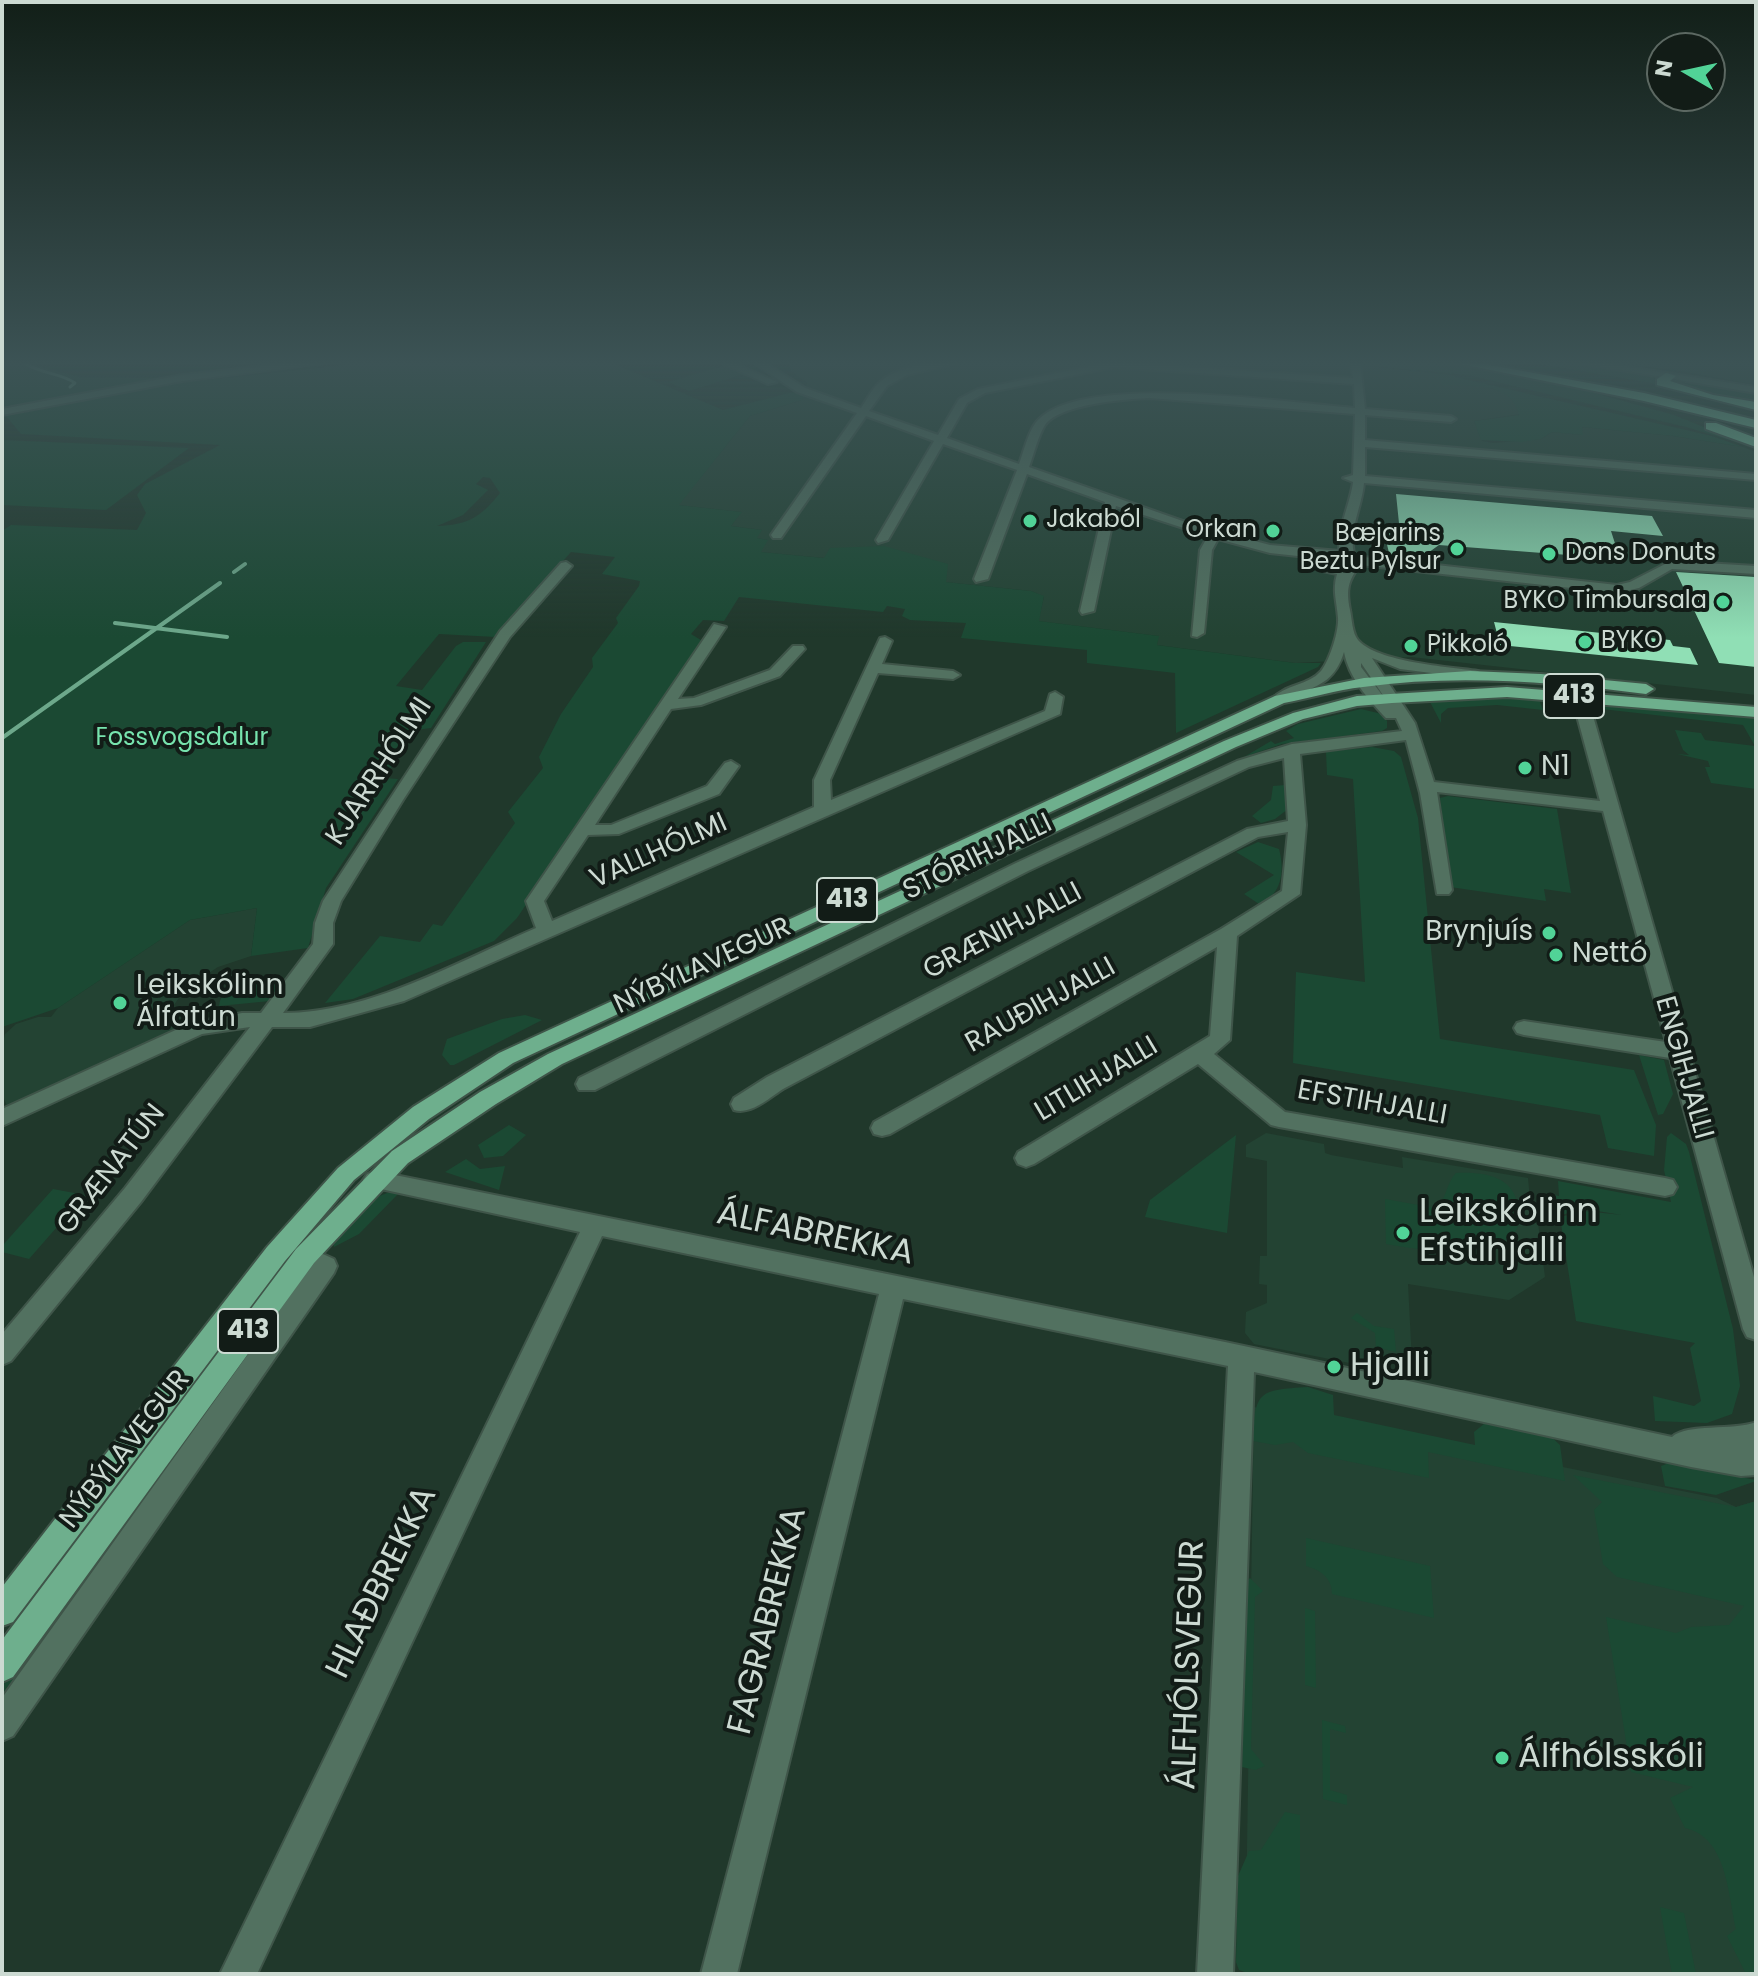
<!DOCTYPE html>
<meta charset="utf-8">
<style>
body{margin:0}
#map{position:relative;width:1758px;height:1976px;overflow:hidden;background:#20382b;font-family:Poppins,sans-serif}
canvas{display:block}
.frame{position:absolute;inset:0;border:4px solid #ccdad2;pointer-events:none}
.north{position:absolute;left:1646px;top:32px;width:80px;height:80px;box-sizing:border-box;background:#121c17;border:2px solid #5c6862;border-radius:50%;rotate:279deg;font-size:22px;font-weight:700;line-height:32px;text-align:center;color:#ccdad2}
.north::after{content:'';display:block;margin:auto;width:28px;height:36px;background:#51d397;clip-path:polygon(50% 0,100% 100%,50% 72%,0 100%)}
</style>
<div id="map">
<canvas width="1758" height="1976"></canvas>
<div class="frame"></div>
<div class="north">N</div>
</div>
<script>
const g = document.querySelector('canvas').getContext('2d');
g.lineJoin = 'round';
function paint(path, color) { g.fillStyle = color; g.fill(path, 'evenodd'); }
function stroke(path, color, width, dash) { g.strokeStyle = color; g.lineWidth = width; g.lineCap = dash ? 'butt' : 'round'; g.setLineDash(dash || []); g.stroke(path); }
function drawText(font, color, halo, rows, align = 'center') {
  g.font = font + ' Poppins,sans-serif'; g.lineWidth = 8; g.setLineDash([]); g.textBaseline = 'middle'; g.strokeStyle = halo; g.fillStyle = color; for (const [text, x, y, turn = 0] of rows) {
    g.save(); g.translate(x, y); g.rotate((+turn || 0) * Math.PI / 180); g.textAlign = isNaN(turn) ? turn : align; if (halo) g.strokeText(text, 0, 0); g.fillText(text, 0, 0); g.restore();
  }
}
const built = new Path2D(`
 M788 362H1363L1369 366 1452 375 1511 395 1520 414 1474 421 1482 441 1493 443 1541 439 1552 432 1582 435V427L1673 436 1743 447 1756 452V695L1411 657 1295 663 1157 645 1158 636 1038 621 1044 597 1031 591 945 582 824 558 760 552 767 540 756 538 761 530 731 526 741 512 678 505 750 416 802 400 807 383 791 371Z
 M1606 362H1756V385L1680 371Z
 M257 908 251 956 218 967 186 988 171 1009 178 1029 7 1106 2 1094V1046L5 1034 16 1024 38 1017H51L58 1008 190 920Z
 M1266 1133 1324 1144 1325 1153 1331 1155 1403 1168 1402 1157 1528 1178 1531 1210 1537 1215 1545 1277 1509 1300 1408 1284 1412 1362 1393 1359 1380 1369 1254 1344 1245 1333 1246 1312 1267 1303V1285L1259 1284 1260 1256H1267V1161L1246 1157V1145Z
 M1254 1407 1518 1458 1717 1498 1736 1507 1756 1501V1974H1245Z`);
const green = new Path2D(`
 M2 362H22L80 377 171 378 2 410Z
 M373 362H610L723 410 793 392 804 396 802 400 750 416 679 505 742 512 731 526 762 530 757 538 768 540 761 552 824 558 830 548 884 546 948 564 946 582 1031 591 1044 596 1039 621 1159 636 1157 645 1295 663H1321L1318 667 1176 733 1175 673 1087 663V650L961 638 966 623 910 620 902 616 905 609 887 606 883 612 739 597 724 621 703 620 691 634 704 642 517 918 494 941 353 999 325 1003 380 936 420 942 433 924 442 926 515 823 508 812 543 768 539 757 561 714 593 667 592 658 618 623 616 618 639 586 640 581 602 574 615 557 571 552 496 637 439 634 396 686 422 690 456 646 463 642H486L431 728 416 730 384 778 398 779 326 888 308 948 251 956 257 908 190 920 58 1008 2 1027V531L11 525 137 530 146 513 137 495 145 484 220 445 21 434 6 416 176 383ZM483 477 490 478 500 493C481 517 468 525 437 526L463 515 488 490 476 484Z
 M1363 362H1442L1555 382 1674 415 1756 448 1686 427 1467 375 1369 366Z
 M1476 362 1602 383 1739 414 1756 418V422L1598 385Z
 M1528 362H1570L1646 374 1653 375 1655 382 1662 385Z
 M727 365 748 373 689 391 668 382Z
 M1438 373 1712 436 1743 447 1673 436 1582 427 1583 435 1552 432 1541 439 1521 442 1481 440 1474 421 1519 415C1511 381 1471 387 1442 385Z
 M1667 380 1756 392V403L1678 386Z
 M2 440 189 448 106 510 2 505Z
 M1518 696 1591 700 1756 718V789L1711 783 1705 767H1710L1708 761 1677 754 1689 755 1683 750 1675 730 1701 733 1705 740 1755 746 1743 725 1540 702 1543 710 1497 705 1448 708 1441 714V723L1430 702 1438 699Z
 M1361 709 1382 714 1387 721V728L1382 731 1282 744 1244 757 1271 741 1275 744 1294 738 1286 731 1298 724Z
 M1372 747 1394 751 1401 757 1418 818 1440 1039 1634 1070 1656 1125 1654 1156 1608 1148 1600 1115 1293 1063 1296 972 1365 982 1353 779 1327 775 1326 752Z
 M1285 785 1288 809 1275 819 1261 823 1252 816 1271 800 1273 786Z
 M1448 796 1557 809 1571 893 1544 889 1546 901 1450 887 1440 798Z
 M1258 842 1279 849C1285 871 1282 895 1259 904L1244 894 1274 875 1236 852Z
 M274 978 289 982 270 1001 219 1006C222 981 254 979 274 978Z
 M525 1015 542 1020 454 1065H450L442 1055 447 1039 502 1019Z
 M1639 1055 1664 1060 1673 1094 1663 1114 1658 1115Z
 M509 1125 526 1135 503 1156 484 1158 478 1145Z
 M1671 1133 1686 1144 1689 1152 1733 1329 1740 1386 1732 1414 1707 1423 1655 1421 1653 1396 1694 1406 1701 1401 1690 1348 1695 1343 1576 1321 1560 1217 1584 1211 1622 1215 1585 1209 1561 1215 1552 1210 1550 1194 1559 1196 1558 1181 1671 1202 1664 1170 1667 1137Z
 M1236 1135 1227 1233 1145 1217 1150 1200Z
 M466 1159 480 1169 505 1166 499 1190 445 1172Z
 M1456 1173C1482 1172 1514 1175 1518 1207 1520 1220 1520 1228 1510 1238 1471 1255 1427 1252 1386 1244L1385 1199 1435 1208C1447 1200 1446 1183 1456 1173Z
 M53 1189 85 1195 29 1259 2 1252V1246Z
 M387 1193H399L359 1234 334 1247 333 1242 372 1199Z
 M1357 1313 1374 1326 1394 1329 1396 1352 1376 1347 1375 1333 1351 1318Z
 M261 1333 264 1334 2 1706V1684Z
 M1308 1387 1333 1395 1334 1415 1475 1445 1474 1432 1490 1419 1545 1431 1560 1445 1565 1481 1428 1452 1429 1478 1308 1453 1293 1442 1275 1445 1253 1441C1255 1391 1258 1390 1308 1387Z
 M1669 1463 1756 1480V1481L1716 1495 1665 1486 1661 1466Z
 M1573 1475 1736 1507 1756 1501V1974H1746L1727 1936 1736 1929C1728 1894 1727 1837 1685 1828L1670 1798 1693 1787 1631 1772 1606 1617 1676 1633 1691 1627 1729 1625 1744 1606 1617 1577 1603 1564 1594 1510 1602 1502Z
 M1306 1538 1430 1566 1434 1618 1332 1594C1332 1578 1321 1570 1306 1566Z
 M1250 1578 1263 1591 1255 1597 1251 1749 1265 1766 1255 1770 1242 1767 1247 1581Z
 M1305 1608 1315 1611 1316 1688 1305 1685Z
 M1322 1720 1345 1726 1346 1733 1330 1729V1790L1347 1795V1805L1323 1799Z
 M1285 1812 1300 1815V1974H1250L1239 1970 1236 1962 1238 1876 1249 1851 1261 1850Z
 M1660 1907 1684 1913 1696 1974H1672Z`);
const streamFar1 = new Path2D(`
 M23 362C39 374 59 372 75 383L70 387`);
const stream = new Path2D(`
 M234 572 245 564
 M115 623 227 637
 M2 738 220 583`);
const building = new Path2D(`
 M1396 494 1652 516 1663 536 1611 531 1620 559 1439 545 1418 560 1390 557 1384 532 1400 533Z
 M1676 572 1756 577V667L1719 663Z
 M1494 622 1670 640 1673 646 1690 648 1698 665 1500 645Z`);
const minor = new Path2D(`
 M303 362H331L182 381 2 415V409L182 375Z
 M719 362H731L777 382 768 384Z
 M753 362H764L805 388 861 408C867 400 872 388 880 382 899 365 936 362 960 362L907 375 887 386 869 411 938 435 959 399 978 389 1112 362 1353 378 1351 365 1347 362H1360L1365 409 1451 416 1456 419 1451 422 1365 415V440L1756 474V480L1365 447V476L1756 510V518L1364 483C1362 507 1347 534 1355 556L1617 585 1630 582 1671 561 1756 566V574L1672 569 1639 588 1617 593 1360 565C1348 581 1346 589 1350 610 1352 619 1352 633 1358 640 1377 662 1449 667 1478 671L1485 675 1478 679 1400 669 1372 658 1415 723 1434 782 1600 801 1577 716 1585 711 1593 716 1756 1284V1340L1747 1337 1743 1329 1670 1058 1524 1035 1517 1033 1514 1028 1517 1023 1524 1021 1666 1042 1603 811 1437 792 1452 890 1449 894H1437L1420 793 1406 740 1300 754 1306 825 1300 894 1237 936 1230 1040 1214 1054 1285 1112 1665 1178 1673 1180 1677 1187 1673 1194 1665 1196 1279 1127 1271 1125 1198 1064 1034 1164 1026 1167 1018 1164 1015 1158 1018 1152 1210 1036 1217 947 890 1134 882 1136 874 1134 871 1128 874 1122 1221 929 1282 891 1288 832 1258 837 783 1089C769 1098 751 1115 734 1110L731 1104 734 1098 767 1077 1247 829 1288 821 1284 758 1249 767 1028 871 595 1090H579L576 1084 579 1078 1016 863 1237 761 1292 744 1402 731 1396 718H1386C1368 699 1349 678 1344 652 1336 678 1322 685 1298 694 1289 698 1285 704 1275 702L1272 699C1285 684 1308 686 1321 671 1330 660 1339 630 1338 618 1337 602 1332 590 1337 574L1318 570 1307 562V557L1270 553 1218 539 1212 550 1204 633 1197 637 1192 636 1200 550 1208 536 1116 506 1094 611 1082 614 1080 611 1105 502 1027 474 988 579 976 582 974 579 1017 470 943 444 888 540 878 543 876 540 934 441 866 416 781 538H773L771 535 857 413 797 392ZM1114 367 1354 384 1355 408C1287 403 1088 372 1039 419 1029 428 1024 451 1019 464L947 438 967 403 985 393ZM1150 398 1355 414 1353 475 1343 478 1353 482C1351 501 1335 536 1340 551L1270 545 1194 525 1029 467C1034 454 1038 436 1045 425 1060 404 1126 399 1150 398ZM1327 557 1341 559 1346 564 1334 567 1320 561ZM1361 663 1389 704 1361 667Z
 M1575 362H1596L1756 387V393Z
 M566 562 572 566 510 637 403 800 341 901 333 923V944L283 1013C370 1013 457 962 536 928L526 901 714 624 726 627 678 699 694 698 770 670 793 646H803L805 649 780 676 701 705 671 709 595 825H611L707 786 725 763 731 761 739 766 719 794 619 834 588 835 544 901 552 921 814 807V780L880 638 885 637 892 641 882 664 953 671 960 675 953 679 878 673 830 780 831 800 1045 711 1050 694 1055 692 1063 697 1060 714 404 1001 310 1027H272L141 1202 11 1361 2 1365V1334L125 1188 250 1027 202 1034 2 1126V1109L191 1023 242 1013H261L313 944 315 923 323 901 500 631 561 563Z
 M375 1171 1225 1342 1672 1437C1687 1423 1733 1431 1756 1422V1475L1741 1476 1691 1467 1254 1372 1233 1974H1197L1228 1366 903 1299 737 1974H701L879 1294 602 1236 257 1974H220L580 1232 367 1186 363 1180 367 1174Z
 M305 1246 334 1259 337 1266 334 1273 13 1736 2 1741V1698L309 1269 296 1263 293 1256 296 1249Z`);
const major = new Path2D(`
 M1470 671 1541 674 1646 684 1654 689 1646 694C1552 682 1457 674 1363 687 1336 690 1311 698 1284 703L513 1063 429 1119 354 1180 285 1261 13 1622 2 1626V1587L267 1247 338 1168 413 1107 499 1053 1275 696 1364 678Z
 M1507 687 1756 707V717L1507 697 1392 703 1357 706 1303 719 1236 747 562 1064 496 1104 408 1163 314 1263 13 1677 2 1682V1640L296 1249 392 1151 480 1092 548 1054 1224 741 1293 713 1357 696Z`);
const highway = new Path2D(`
 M1451 362H1473L1644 393 1756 420V428L1644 401Z
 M1666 373 1676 376 1670 381 1713 395 1756 402V410L1657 385V379Z
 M1706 423H1716L1756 438V447L1706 429Z`);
const markers = [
 [1030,521,8,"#51d397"],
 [1273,531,8,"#51d397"],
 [1457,549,8,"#51d397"],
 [1549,554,8,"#51d397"],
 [1723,602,8,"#51d397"],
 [1585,642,8,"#51d397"],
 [1411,646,8,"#51d397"],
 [1525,768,8,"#51d397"],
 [1549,933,8,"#51d397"],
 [1556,955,8,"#51d397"],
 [120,1003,8,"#51d397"],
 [1403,1233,8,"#51d397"],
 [1334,1367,8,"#51d397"],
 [1502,1758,8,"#51d397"]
];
const farPoinames = [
 ["Jakaból",1046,521],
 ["Orkan",1257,531,"right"],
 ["Bæjarins",1441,535,"right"],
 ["Beztu Pylsur",1441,563,"right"],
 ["Dons Donuts",1565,554],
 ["BYKO Timbursala",1707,602,"right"],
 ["BYKO",1601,642],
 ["Pikkoló",1427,646]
];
const farParknames = [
 ["Fossvogsdalur",182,739]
];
const shields = [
 [1574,696,60],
 [847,900,60],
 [248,1331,60]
];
const shieldNames = [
 ["413",1574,696],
 ["413",847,900],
 ["413",248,1331]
];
const poiNames = [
 ["N1",1541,768],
 ["Brynjuís",1533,933,"right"],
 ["Nettó",1572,955],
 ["Leikskólinn",136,987],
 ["Álfatún",136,1019]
];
const streetNames = [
 ["KJARRHÓLMI",380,772,-57],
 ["VALLHÓLMI",659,852,-24],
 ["STÓRIHJALLI",978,858,-26],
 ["GRÆNIHJALLI",1003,932,-28],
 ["NÝBÝLAVEGUR",703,967,-25],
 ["RAUÐIHJALLI",1041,1006,-29],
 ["ENGIHJALLI",1683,1068,74],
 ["LITLIHJALLI",1097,1080,-31],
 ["EFSTIHJALLI",1372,1104,10],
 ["GRÆNATÚN",112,1170,-52],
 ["NÝBÝLAVEGUR",126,1450,-52]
];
const nearPoinames = [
 ["Leikskólinn",1419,1213],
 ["Efstihjalli",1419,1252],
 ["Hjalli",1350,1367],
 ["Álfhólsskóli",1518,1758]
];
const nearStreetnames = [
 ["ÁLFABREKKA",815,1235,12],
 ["HLAÐBREKKA",383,1583,-64],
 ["FAGRABREKKA",769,1621,-76],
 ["ÁLFHÓLSVEGUR",1190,1665,-88]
];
paint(built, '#234333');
paint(green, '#1b4933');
stroke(streamFar1, '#6da88b', 3);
stroke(stream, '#6da88b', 4);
paint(building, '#90dfb5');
stroke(minor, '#3f5549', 4);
stroke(major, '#3f5549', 4);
stroke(highway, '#3f5549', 4);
paint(minor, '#527160');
paint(major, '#6eaf8d');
paint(highway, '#78c79e');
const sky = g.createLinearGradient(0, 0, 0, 638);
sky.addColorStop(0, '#121f18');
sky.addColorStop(0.57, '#3c5355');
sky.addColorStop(1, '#3c535500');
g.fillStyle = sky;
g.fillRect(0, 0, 1758, 638);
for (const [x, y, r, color] of markers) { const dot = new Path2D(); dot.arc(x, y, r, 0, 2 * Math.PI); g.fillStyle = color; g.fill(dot); stroke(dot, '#121c17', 3); }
drawText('24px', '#ccdad2', '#121c17', farPoinames, 'left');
drawText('24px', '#77e4ae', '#121c17', farParknames);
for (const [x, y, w] of shields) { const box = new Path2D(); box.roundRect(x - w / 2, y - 22, w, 44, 6); g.fillStyle = '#121c17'; g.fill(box); stroke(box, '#ccdad2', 2); }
drawText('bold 26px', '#ccdad2', null, shieldNames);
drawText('28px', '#ccdad2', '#121c17', poiNames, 'left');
drawText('28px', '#ccdad2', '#121c17', streetNames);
drawText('34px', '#ccdad2', '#121c17', nearPoinames, 'left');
drawText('34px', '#ccdad2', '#121c17', nearStreetnames);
</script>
